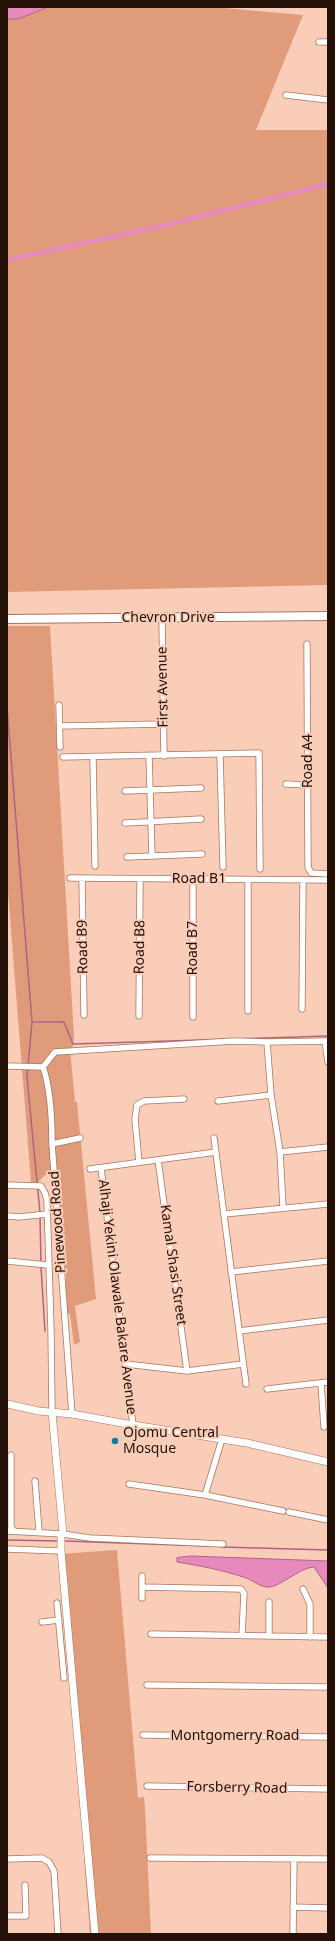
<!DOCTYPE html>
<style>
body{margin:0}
#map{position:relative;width:335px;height:1941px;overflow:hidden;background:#facdb8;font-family:"Noto Sans",sans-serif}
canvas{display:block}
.frame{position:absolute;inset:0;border:8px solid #231007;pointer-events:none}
</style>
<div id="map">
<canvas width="335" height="1941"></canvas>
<div class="frame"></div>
</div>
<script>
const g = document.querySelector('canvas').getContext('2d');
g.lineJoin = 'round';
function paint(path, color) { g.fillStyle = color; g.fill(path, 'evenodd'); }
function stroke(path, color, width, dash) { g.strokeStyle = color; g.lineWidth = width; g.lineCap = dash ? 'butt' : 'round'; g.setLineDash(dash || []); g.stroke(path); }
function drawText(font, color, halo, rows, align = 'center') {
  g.font = font + ' "Noto Sans",sans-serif'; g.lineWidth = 4; g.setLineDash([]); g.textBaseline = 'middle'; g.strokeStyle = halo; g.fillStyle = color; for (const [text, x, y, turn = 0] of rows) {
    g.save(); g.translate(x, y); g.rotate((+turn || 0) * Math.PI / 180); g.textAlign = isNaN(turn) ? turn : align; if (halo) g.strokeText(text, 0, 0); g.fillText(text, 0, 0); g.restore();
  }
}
const green = new Path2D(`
 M48 7H212L303 15 256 130H328V585L7 592V19H18Z
 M7 626H50L74 1037 73 1046 70 1049 75 1102H77L96 1299 75 1306 80 1342 74 1345 70 1314 65 1313 66 1275 54 1174 45 1175 37 1183 31 1182 7 880Z
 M117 1550 138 1798 144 1797 145 1809 151 1934H90L84 1857 85 1821 59 1554Z`);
const water = new Path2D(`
 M7 7H48L18 19H7Z
 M191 1556 328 1561V1588L314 1567C298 1568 279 1589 266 1587 259 1586 252 1580 246 1578 223 1570 201 1566 177 1562V1558Z`);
const stream = new Path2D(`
 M7 707 32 1022H64L73 1044 328 1036
 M32 1022 27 1077 40 1213
 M40 1217 41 1263
 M41 1267 45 1331
 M7 1540 58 1541
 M64 1541 208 1546
 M222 1547 328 1550`);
const canal = new Path2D(`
 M7 260 158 227 328 184`);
const minor = new Path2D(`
 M319 42H328
 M286 95 328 100
 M162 618 164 756
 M307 644 308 867 311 873 328 874
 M59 705 60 747
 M60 726 163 724
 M220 754 223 867
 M149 756 152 856
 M63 757 259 753 260 869
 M93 757 95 866
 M286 784 308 785
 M125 791 201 788
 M125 823 201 819
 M127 857 202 854
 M70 878 328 880
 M82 878 84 1015
 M248 880V1011
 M302 1009 303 880
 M139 1016 140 879
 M193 1017V879
 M325 1041 328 1062
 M267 1042 328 1041
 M7 1066 43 1067C51 1090 52 1120 52 1144L72 1414
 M43 1067 55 1052 234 1041 267 1042 271 1095 280 1152
 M218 1101 271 1095
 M214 1138 246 1384
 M52 1144 80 1138
 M158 1160 187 1371
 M139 1162 135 1119 137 1105 144 1101 184 1099
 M101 1168 133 1425
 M90 1169 216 1152
 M7 1185 41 1186 45 1193 47 1201 51 1330 52 1412
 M283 1207 280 1152 328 1147
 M224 1214 328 1204
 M7 1216 19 1217 47 1214
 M7 1261 48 1265
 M231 1272 328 1261
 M239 1331 328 1320
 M126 1364 187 1371 243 1364
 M321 1383 324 1427
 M267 1389 328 1382
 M11 1455V1527L14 1531
 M35 1481 39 1531
 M129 1484 205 1495 283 1511
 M205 1495 222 1439
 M289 1512 328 1520
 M7 1531 63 1534 90 1538 223 1544
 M7 1549 61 1551
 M142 1576V1598
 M142 1587 241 1589 244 1593 242 1636
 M303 1589 310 1604V1637
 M57 1603 64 1678
 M42 1622 59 1620
 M151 1634 328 1637
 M269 1636V1602
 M147 1685 328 1687
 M143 1735 328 1737
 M147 1786 328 1789
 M150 1858 328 1859
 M7 1859 42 1858 49 1862 54 1871 58 1934
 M293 1907 328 1908
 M7 1916H26L25 1885
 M293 1934 294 1859`);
const tertiary = new Path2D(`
 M7 1404 39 1411 72 1414 133 1425 247 1443 328 1462
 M52 1412 63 1534 61 1536V1551L95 1934`);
const secondary = new Path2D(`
 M7 619 328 616`);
const markers = [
 [115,1441,4,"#0080a5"]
];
const streetNames = [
 ["Chevron Drive",168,618],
 ["First Avenue",163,687,-91],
 ["Road A4",308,761,-90],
 ["Road B1",199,879],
 ["Road B9",83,947,-91],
 ["Road B8",140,947,-89],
 ["Road B7",193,948,-90],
 ["Pinewood Road",58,1222,-94],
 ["Kamal Shasi Street",173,1265,82],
 ["Alhaji Yekini Olawale Bakare Avenue",117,1297,83],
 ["Montgomerry Road",235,1736],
 ["Forsberry Road",237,1788,1]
];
const poiNames = [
 ["Ojomu Central",123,1433],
 ["Mosque",123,1449]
];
paint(green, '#e09c7a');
paint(water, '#e889bd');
stroke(water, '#ad6586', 1);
stroke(stream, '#ad6586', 1.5);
stroke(canal, '#e889bd', 4.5);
stroke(minor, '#a7755c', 7);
stroke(tertiary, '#a7755c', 8);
stroke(secondary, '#a7755c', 10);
stroke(minor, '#fff', 5.5);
stroke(tertiary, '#fff', 7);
stroke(secondary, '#fff', 8);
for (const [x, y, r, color] of markers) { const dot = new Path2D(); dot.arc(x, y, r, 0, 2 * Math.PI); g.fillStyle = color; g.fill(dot); stroke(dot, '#facdb8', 1.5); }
drawText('14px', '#231007', '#facdb8', streetNames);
drawText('14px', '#231007', '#facdb8', poiNames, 'left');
</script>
